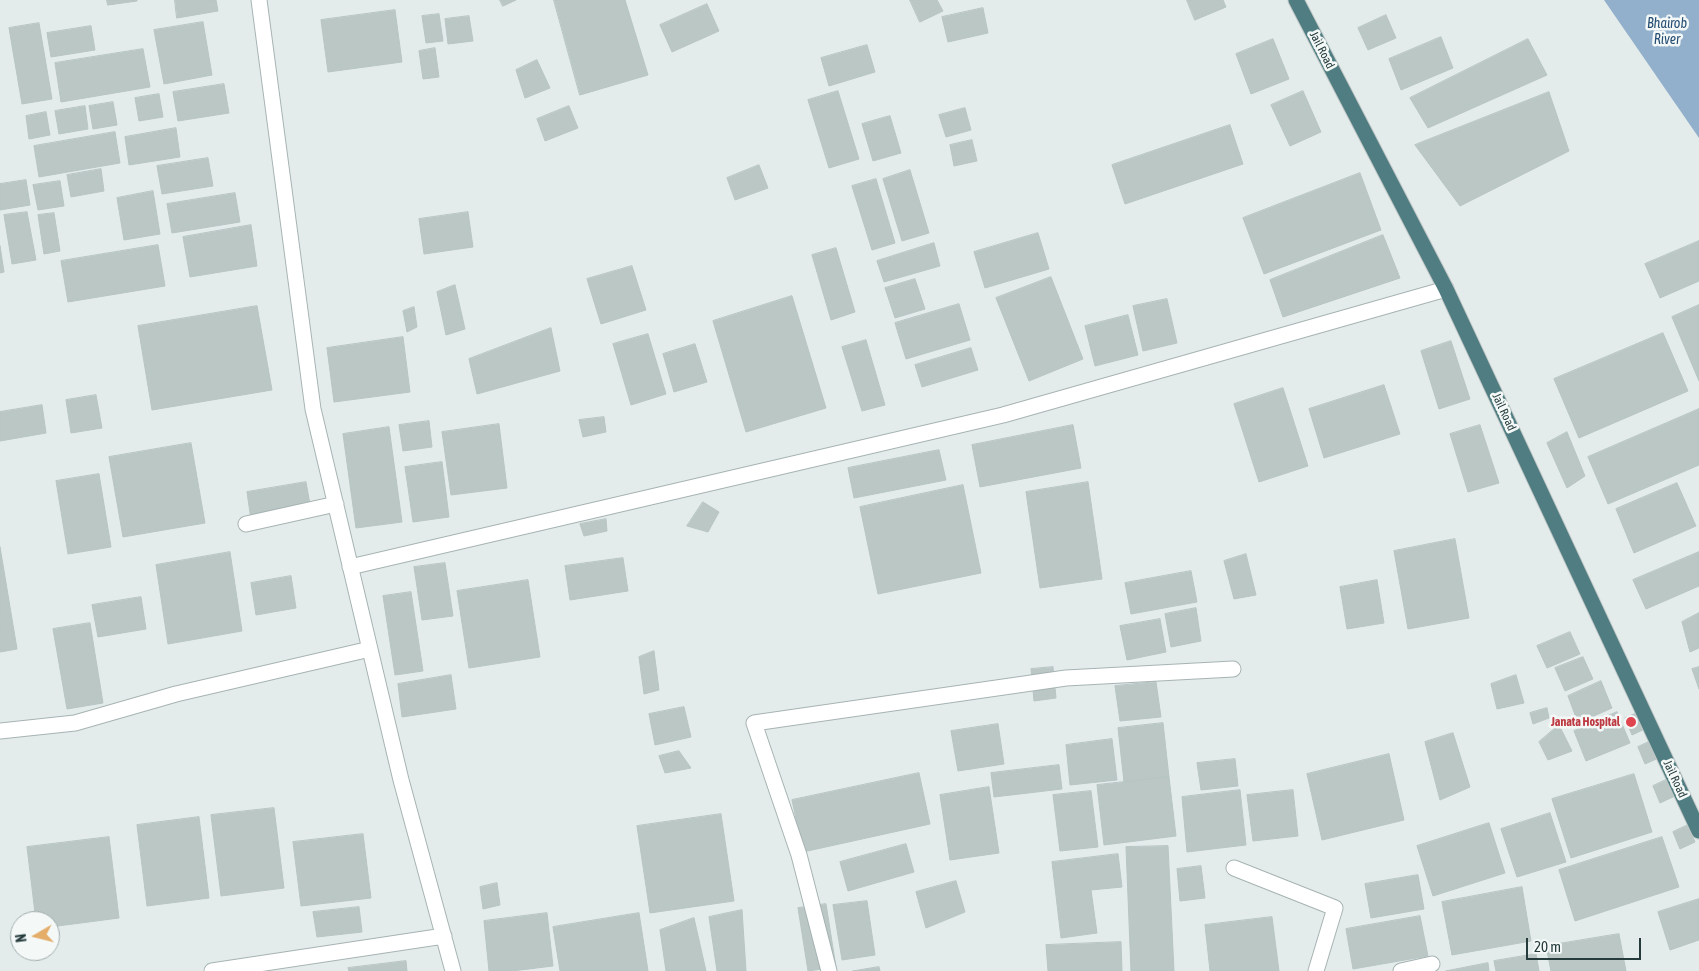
<!DOCTYPE html>
<style>
body{margin:0}
#map{position:relative;width:1699px;height:971px;overflow:hidden;background:#e4eceb;font-family:"Asap Condensed",sans-serif}
canvas{display:block}
.north{position:absolute;left:10px;top:911px;width:50px;height:50px;box-sizing:border-box;background:#f4f9f8;border:1px solid #a1adad;border-radius:50%;rotate:262deg;font-size:14px;font-weight:700;line-height:20px;text-align:center;color:#253b3c}
.north::after{content:'';display:block;margin:auto;width:18px;height:22px;background:#e4ae6a;clip-path:polygon(50% 0,100% 100%,50% 72%,0 100%)}
.scale{position:absolute;left:1526px;top:938px;width:115px;height:22px;box-sizing:border-box;border:2px solid #253b3c;border-top:0;padding-left:6px;font-size:15px;line-height:18px;white-space:nowrap;color:#253b3c;-webkit-text-stroke:4px #f4f9f8;paint-order:stroke}
</style>
<div id="map">
<canvas width="1699" height="971"></canvas>
<div class="north">N</div>
<div class="scale">20 m</div>
</div>
<script>
const g = document.querySelector('canvas').getContext('2d');
g.lineJoin = 'round';
function paint(path, color) { g.fillStyle = color; g.fill(path, 'evenodd'); }
function stroke(path, color, width, dash) { g.strokeStyle = color; g.lineWidth = width; g.lineCap = dash ? 'butt' : 'round'; g.setLineDash(dash || []); g.stroke(path); }
function drawText(font, color, halo, rows, align = 'center') {
  g.font = font + ' "Asap Condensed",sans-serif'; g.lineWidth = 5; g.setLineDash([]); g.textBaseline = 'middle'; g.strokeStyle = halo; g.fillStyle = color; for (const [text, x, y, turn = 0] of rows) {
    g.save(); g.translate(x, y); g.rotate((+turn || 0) * Math.PI / 180); g.textAlign = isNaN(turn) ? turn : align; if (halo) g.strokeText(text, 0, 0); g.fillText(text, 0, 0); g.restore();
  }
}
const water = new Path2D(`
 M1604 0H1699V138Z`);
const building = new Path2D(`
 M107 0H137V1L108 5Z
 M175 0H216L218 11 177 18Z
 M500 0H516L503 6Z
 M554 0H625L648 75 580 95Z
 M910 0H937L943 11 920 22Z
 M1187 0H1223L1226 7 1195 20Z
 M707 4 719 31 672 52 660 25Z
 M983 8 988 33 948 42 942 17Z
 M395 10 402 62 328 72 321 20Z
 M439 14 443 41 426 43 422 16Z
 M1386 15 1396 38 1368 50 1358 28Z
 M469 16 473 41 448 44 445 19Z
 M203 22 212 75 164 84 154 30Z
 M39 23 52 99 22 104 9 28Z
 M91 26 95 50 51 57 47 33Z
 M1441 37 1453 68 1401 90 1389 59Z
 M1273 39 1289 79 1251 94 1236 54Z
 M1528 39 1547 75 1428 128 1410 98Z
 M867 45 875 72 829 86 821 58Z
 M435 48 439 77 423 79 419 51Z
 M143 49 150 87 61 102 55 63Z
 M537 60 550 88 525 98 516 70Z
 M224 84 229 113 178 121 173 92Z
 M838 91 859 159 829 168 808 100Z
 M1303 91 1321 132 1290 146 1271 105Z
 M1549 92 1569 151 1460 206 1415 145Z
 M159 94 163 117 139 121 135 98Z
 M113 102 117 125 93 129 89 106Z
 M85 106 88 129 59 134 55 111Z
 M569 106 578 128 545 141 537 119Z
 M965 108 971 130 946 137 939 115Z
 M46 112 50 135 29 139 26 116Z
 M890 116 901 153 873 161 862 124Z
 M1230 125 1243 164 1125 204 1112 165Z
 M176 128 180 157 129 165 125 137Z
 M115 132 120 163 39 177 34 146Z
 M972 140 977 161 954 166 950 145Z
 M208 158 213 186 162 194 157 166Z
 M759 165 768 188 735 200 727 178Z
 M101 169 104 191 71 197 67 175Z
 M910 170 929 233 902 241 883 179Z
 M1360 173 1381 230 1264 274 1243 218Z
 M876 179 895 243 872 250 852 186Z
 M26 180 30 205 0 210V184Z
 M60 181 64 206 38 210 33 185Z
 M153 191 160 234 124 240 117 198Z
 M235 193 240 222 172 233 167 204Z
 M27 212 36 260 12 264 4 215Z
 M468 212 473 247 424 254 419 219Z
 M54 213 60 251 44 254 38 215Z
 M251 225 257 266 190 277 183 237Z
 M1038 233 1049 269 985 288 974 252Z
 M1383 235 1400 278 1283 317 1270 280Z
 M1699 241V281L1660 298 1645 264Z
 M934 243 940 266 884 282 877 261Z
 M158 245 165 286 68 302 61 261Z
 M0 246 4 272 0 273Z
 M836 248 855 312 831 320 812 255Z
 M632 266 646 310 601 324 587 279Z
 M1051 277 1083 359 1029 381 996 298Z
 M915 279 925 309 895 318 885 288Z
 M455 285 465 329 446 335 437 292Z
 M792 296 826 408 746 432 713 321Z
 M1167 299 1177 343 1143 351 1133 306Z
 M959 304 970 340 906 359 895 323Z
 M1699 305V381L1672 317Z
 M257 306 272 390 152 410 138 326Z
 M414 307 417 327 407 332 403 311Z
 M1128 315 1138 355 1095 366 1085 326Z
 M551 328 560 371 477 394 469 359Z
 M1663 333 1688 391 1579 438 1554 379Z
 M648 334 666 394 631 405 613 344Z
 M403 337 410 392 334 402 327 348Z
 M866 340 885 405 862 411 842 347Z
 M1451 341 1470 399 1439 409 1421 351Z
 M695 344 707 382 674 392 663 354Z
 M971 348 978 370 922 387 915 365Z
 M1384 385 1400 434 1324 458 1309 409Z
 M1283 388 1308 466 1259 482 1234 404Z
 M96 395 102 428 71 433 66 400Z
 M42 405 46 433 0 441V412Z
 M1699 409V465L1608 504 1588 457Z
 M604 417 606 432 583 437 579 420Z
 M429 421 432 447 403 451 399 425Z
 M499 424 507 488 451 495 442 432Z
 M1073 425 1081 468 980 487 972 445Z
 M1480 425 1499 483 1468 492 1450 434Z
 M389 427 402 522 356 528 343 434Z
 M1567 432 1585 476 1567 488 1547 443Z
 M191 443 205 523 123 537 109 457Z
 M939 450 946 480 854 498 848 468Z
 M442 462 449 517 413 522 405 467Z
 M99 474 111 547 68 554 56 481Z
 M306 482 311 510 251 520 247 492Z
 M1088 482 1102 579 1040 588 1026 492Z
 M1677 483 1696 526 1634 553 1616 509Z
 M963 485 981 573 878 594 860 507Z
 M703 502 719 512 708 532 687 526Z
 M606 519 607 531 584 536 580 524Z
 M1455 539 1469 618 1408 629 1394 551Z
 M0 547 17 649 0 652Z
 M230 552 242 631 168 644 156 565Z
 M1699 552V586L1646 609 1633 580Z
 M1246 554 1256 595 1234 599 1224 561Z
 M623 558 628 591 570 600 565 566Z
 M445 563 453 616 422 620 414 567Z
 M1191 571 1197 602 1131 614 1125 583Z
 M291 576 296 608 256 615 251 583Z
 M528 580 540 657 469 668 457 591Z
 M1377 580 1384 623 1347 629 1340 587Z
 M411 592 423 671 395 675 383 596Z
 M141 597 146 629 98 637 92 605Z
 M1196 608 1201 641 1171 647 1165 614Z
 M1699 613V648L1690 652 1682 622Z
 M1160 619 1166 652 1127 660 1120 626Z
 M90 623 103 703 67 709 53 629Z
 M1570 632 1580 654 1547 668 1537 646Z
 M654 651 659 690 644 694 639 657Z
 M1583 657 1593 679 1565 691 1555 668Z
 M1053 667 1056 698 1034 701 1031 669Z
 M1699 667V689L1692 669Z
 M451 675 456 709 402 717 398 684Z
 M1516 675 1524 703 1497 709 1491 684Z
 M1601 681 1612 708 1578 723 1568 696Z
 M1156 682 1161 717 1120 721 1115 686Z
 M684 707 691 737 655 745 649 714Z
 M1547 708 1549 718 1533 724 1530 713Z
 M1617 712 1630 743 1586 761 1574 731Z
 M1640 712 1647 728 1632 735 1625 718Z
 M1163 723 1169 777 1124 782 1118 728Z
 M998 724 1004 764 958 771 951 731Z
 M1559 725 1572 751 1548 760 1539 742Z
 M1453 733 1470 787 1440 800 1425 742Z
 M1112 739 1117 780 1070 785 1066 745Z
 M1653 740 1661 757 1645 764 1638 747Z
 M679 751 691 768 665 773 659 756Z
 M1389 754 1404 820 1322 840 1307 774Z
 M1235 759 1238 786 1201 790 1197 763Z
 M1059 765 1062 789 994 797 991 773Z
 M919 773 930 824 803 852 792 800Z
 M1634 774 1652 832 1571 858 1552 799Z
 M1169 777 1176 836 1104 845 1097 785Z
 M1668 779 1675 796 1660 803 1653 786Z
 M989 787 999 853 950 860 940 795Z
 M1240 790 1246 845 1187 852 1182 797Z
 M1293 790 1298 836 1253 841 1247 795Z
 M1091 791 1098 847 1060 851 1053 795Z
 M274 808 284 888 221 896 211 815Z
 M1550 813 1566 862 1517 877 1501 829Z
 M721 814 734 901 650 913 637 826Z
 M199 817 209 898 147 906 137 825Z
 M1489 823 1505 873 1433 896 1417 846Z
 M1688 825 1695 842 1680 849 1673 832Z
 M363 834 371 898 301 906 293 842Z
 M109 837 119 918 50 927V921H36L27 847Z
 M1662 837 1679 887 1575 921 1559 870Z
 M906 844 914 872 848 891 840 862Z
 M1168 846 1174 971H1131L1126 847Z
 M1118 854 1122 887 1091 890 1097 933 1061 938 1052 862Z
 M1201 866 1205 898 1180 901 1177 869Z
 M1418 875 1424 909 1371 918 1365 884Z
 M956 881 965 912 926 928 916 892Z
 M497 883 500 905 483 909 480 887Z
 M1522 887 1531 941 1452 955 1442 902Z
 M1699 899V940L1670 950 1658 912Z
 M867 901 875 955 842 960 833 905Z
 M826 904 836 967 808 971 798 908Z
 M359 907 362 932 317 937 313 912Z
 M742 910 746 971H717L709 917Z
 M547 913 553 966 512 971H489L484 921Z
 M639 913 648 971H560L553 927Z
 M1420 916 1428 956 1353 969 1346 929Z
 M1272 917 1279 971H1210L1205 925Z
 M694 918 706 971H666L660 930Z
 M1619 934 1626 971H1551L1546 946Z
 M1121 942 1122 971H1048L1046 945Z
 M1536 954 1539 971H1496L1494 961Z
 M406 961 407 971H349L348 968Z
 M1488 963 1489 971H1446Z
 M879 967 880 971H853Z`);
const minor = new Path2D(`
 M259 0 313 409 401 780 453 971
 M246 524 336 504
 M350 567 1003 415 1446 289
 M0 731 75 723 176 694 370 649
 M1234 868 1335 908 1316 971
 M212 971 444 936
 M829 971 799 855 754 723 1066 678 1233 669
 M1401 971 1432 964`);
const trunk = new Path2D(`
 M1296 0 1446 289 1699 831`);
const markers = [
 [1631,722,6,"#e0444e"]
];
const streetNames = [
 ["Jail Road",1322,50,63],
 ["Jail Road",1504,412,65],
 ["Jail Road",1675,779,65]
];
const healthNames = [
 ["Janata Hospital",1620,722]
];
const waterNames = [
 ["Bhairob",1667,24],
 ["River",1667,40]
];
paint(water, '#92b0cb');
paint(building, '#bac7c5');
stroke(building, '#b7c5c4', 1);
stroke(minor, '#a7b3b3', 17);
stroke(trunk, '#c2c8c8', 17);
stroke(minor, '#fff', 15);
stroke(trunk, '#507d81', 15);
for (const [x, y, r, color] of markers) { const dot = new Path2D(); dot.arc(x, y, r, 0, 2 * Math.PI); g.fillStyle = color; g.fill(dot); stroke(dot, '#f4f9f8', 2); }
drawText('12px', '#253b3c', '#f4f9f8', streetNames);
drawText('bold 12px', '#be3a42', '#f4f9f8', healthNames, 'right');
drawText('italic 14px', '#254d72', '#f4f9f8', waterNames);
</script>
